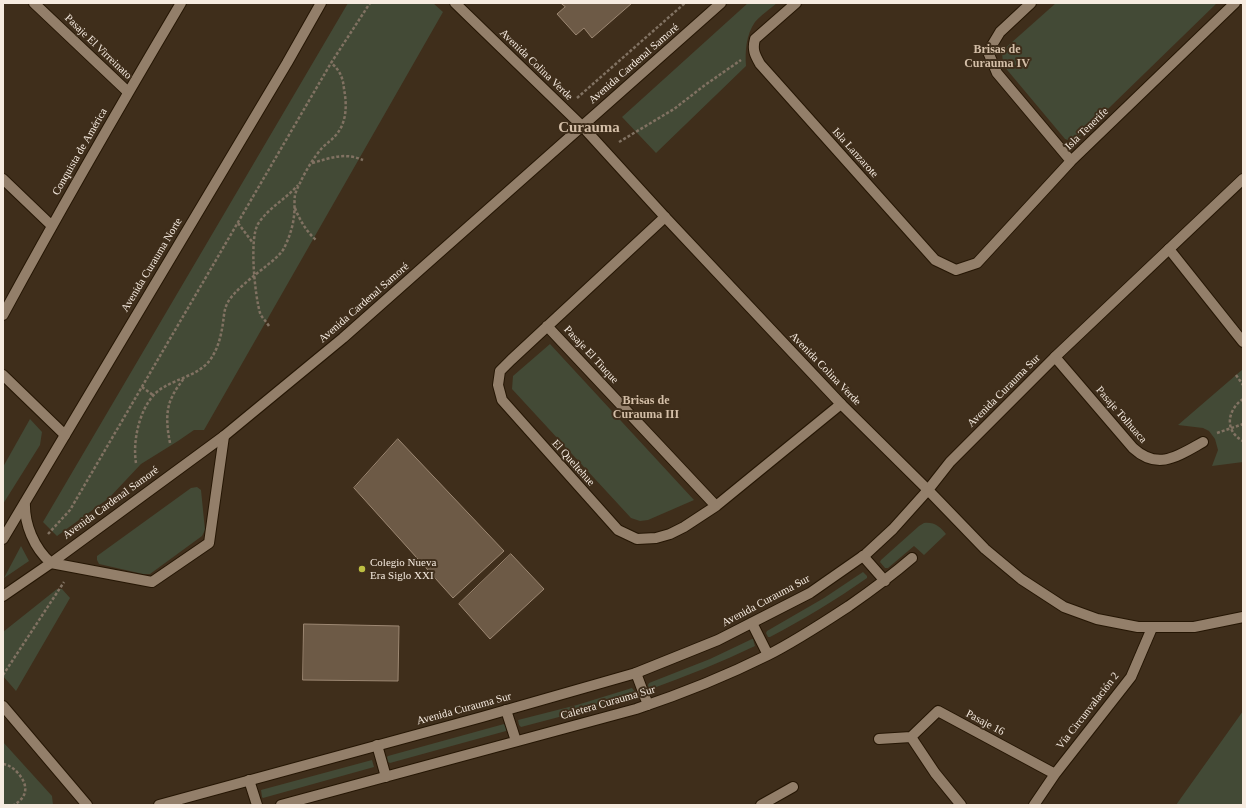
<!DOCTYPE html>
<meta charset="utf-8">
<style>
body{margin:0}
#map{position:relative;width:1246px;height:808px;overflow:hidden;background:#3f2e1b;font-family:"Times New Roman",serif}
canvas{display:block}
.frame{position:absolute;inset:0;border:4px solid #f6ebe0;pointer-events:none}
</style>
<div id="map">
<canvas width="1246" height="808"></canvas>
<div class="frame"></div>
</div>
<script>
const g = document.querySelector('canvas').getContext('2d');
g.lineJoin = 'round';
function paint(path, color) { g.fillStyle = color; g.fill(path, 'evenodd'); }
function stroke(path, color, width, dash) { g.strokeStyle = color; g.lineWidth = width; g.lineCap = dash ? 'butt' : 'round'; g.setLineDash(dash || []); g.stroke(path); }
function drawText(font, color, halo, rows, align = 'center') {
  g.font = font + ' "Times New Roman",serif'; g.lineWidth = 4; g.setLineDash([]); g.textBaseline = 'middle'; g.strokeStyle = halo; g.fillStyle = color; for (const [text, x, y, turn = 0] of rows) {
    g.save(); g.translate(x, y); g.rotate((+turn || 0) * Math.PI / 180); g.textAlign = isNaN(turn) ? turn : align; if (halo) g.strokeText(text, 0, 0); g.fillText(text, 0, 0); g.restore();
  }
}
const green = new Path2D(`
 M348 3H433L443 12 204 430H194L178 441 141 464 109 498 57 536 43 522Z
 M748 3H777C770 9 761 15 755 22 746 35 745 51 746 66L656 153 622 117Z
 M1056 3H1217L1074 142 1065 139 1003 65 1002 51Z
 M550 344 694 500 648 520 640 521 631 518 512 389 513 376Z
 M1243 369V462L1212 466 1218 450 1215 439 1209 431 1203 428 1178 425Z
 M30 419 42 432 40 445 3 504V467Z
 M197 487 201 490 205 530 202 536 150 574H143L99 564 97 560V556L191 488Z
 M924 523C935 522 939 526 946 534L924 555 914 546 888 568H885L880 562 881 560 919 526Z
 M21 546 29 561 4 578Z
 M863 572 867 576V578C836 600 804 619 770 637H768L766 633 767 631 824 598Z
 M57 589H62L70 598 16 691 3 676V632Z
 M752 639H753L755 646C721 662 687 676 651 689H649L648 685 649 683 710 659Z
 M632 688 636 693 635 695 578 712 521 727 519 725 518 720 577 705Z
 M1243 711V805H1176Z
 M504 724 507 729 506 731 390 763 388 762 387 757 388 756Z
 M3 742 52 796 53 805H3Z
 M372 760 374 767 263 798 262 797 261 790Z`);
const building = new Path2D(`
 M561 3H632L592 38 584 28 576 35 557 14 565 7Z
 M398 439 504 551 453 598 354 488Z
 M511 554 544 589 490 639 459 604Z
 M304 624 399 626 398 681 303 680Z`);
const path = new Path2D(`
 M577 98 685 3
 M619 142 674 109 705 85 741 60
 M312 163C331 158 344 152 363 160
 M295 208C300 221 307 232 317 241
 M238 223 253 243
 M269 326C266 321 262 318 260 313 255 296 249 239 258 224 268 208 286 199 298 185
 M1236 375 1243 385
 M142 387 153 395
 M1243 399C1227 410 1224 431 1243 441
 M1217 433 1243 424
 M170 443C167 428 165 411 172 397 175 390 180 384 184 378
 M136 463C132 439 141 399 164 387 179 378 200 374 210 360 218 349 221 336 223 323 224 316 224 309 228 302 234 291 255 275 265 267 271 262 278 257 283 250 288 241 293 227 294 216 295 209 294 201 295 195 296 191 298 187 300 183 305 172 314 157 322 148 327 143 332 140 336 135 347 122 347 105 344 89 343 78 340 70 331 63
 M48 534 70 510 331 63 370 3
 M3 675 64 582
 M3 764C9 765 13 768 17 772 28 784 29 796 14 805`);
const service = new Path2D(`
 M51 563 152 582 209 543 224 436`);
const minor = new Path2D(`
 M34 3 128 92
 M796 3 755 39C752 50 755 55 760 64L935 260 956 270 977 263 1071 161 1235 3
 M1031 3 1000 32 988 52 997 73 1071 161
 M3 179 52 226
 M665 217 511 360 500 371 498 385 502 400 618 530 637 539 656 538 670 534 684 527 716 506 841 404
 M1169 249 1243 342
 M3 315C60 210 120 106 181 3
 M547 326 716 506
 M1055 357 1133 448C1158 471 1178 456 1203 442
 M3 375 65 435
 M863 556 885 581
 M752 623 768 655
 M636 673 648 705
 M506 710 516 741
 M879 739 911 737
 M377 745 386 777
 M249 780 257 805
 M281 805 636 709C681 694 726 676 768 655 796 641 823 623 849 606 872 590 891 576 912 558
 M761 805 793 787
 M961 805 935 773 911 737 938 711 1055 774
 M1034 805 1055 774 1131 677 1152 628`);
const tertiary = new Path2D(`
 M455 3 582 126 665 217 841 404 928 490 985 549 1021 579 1064 607 1097 619 1138 627H1194L1243 617
 M3 706 87 805
 M159 805 482 717 636 673 718 640 810 593 866 554 893 529 928 490 950 462 1055 357 1243 179`);
const secondary = new Path2D(`
 M25 502C24 524 34 548 51 563
 M3 539 287 63 321 3
 M3 596 51 563 224 436 343 338 721 3`);
const markers = [
 [362,569,4,"#bebf42"]
];
const streetNames = [
 ["Pasaje El Virreinato",98,47,44],
 ["Avenida Cardenal Samoré",634,64,-41],
 ["Avenida Colina Verde",536,65,44],
 ["Isla Tenerife",1087,129,-44],
 ["Conquista de América",80,152,-60],
 ["Isla Lanzarote",855,153,48],
 ["Avenida Curauma Norte",152,265,-59],
 ["Avenida Cardenal Samoré",364,303,-41],
 ["Pasaje El Tiuque",591,355,47],
 ["Avenida Colina Verde",825,369,46],
 ["Avenida Curauma Sur",1004,391,-45],
 ["Pasaje Tolhuaca",1121,415,49],
 ["El Queltehue",573,463,48],
 ["Avenida Cardenal Samoré",111,503,-36],
 ["Avenida Curauma Sur",766,601,-28],
 ["Caletera Curauma Sur",608,703,-16],
 ["Avenida Curauma Sur",464,709,-15],
 ["Vía Circunvalación 2",1088,711,-52],
 ["Pasaje 16",985,723,28]
];
const poiNames = [
 ["Colegio Nueva",370,563],
 ["Era Siglo XXI",370,576]
];
const neighbourhoodNames = [
 ["Brisas de",997,50],
 ["Curauma IV",997,64],
 ["Brisas de",646,401],
 ["Curauma III",646,415]
];
const districtNames = [
 ["Curauma",589,128]
];
paint(green, '#434a36');
paint(building, '#6d5a46');
stroke(building, '#9d8873', 1);
stroke(service, '#251604', 12);
stroke(minor, '#251604', 12);
stroke(tertiary, '#251604', 12);
stroke(secondary, '#251604', 12);
stroke(path, '#817262', 2.5, [3, 2]);
stroke(service, '#937f6a', 10);
stroke(minor, '#937f6a', 10);
stroke(tertiary, '#937f6a', 10);
stroke(secondary, '#937f6a', 10);
for (const [x, y, r, color] of markers) { const dot = new Path2D(); dot.arc(x, y, r, 0, 2 * Math.PI); g.fillStyle = color; g.fill(dot); stroke(dot, '#3f2e1b', 1.5); }
drawText('11px', '#f6ebe0', '#3f2e1b', streetNames);
drawText('11px', '#f6ebe0', '#3f2e1b', poiNames, 'left');
drawText('bold 12px', '#d4bfa8', '#3f2e1b', neighbourhoodNames);
drawText('bold 15px', '#d4bfa8', '#3f2e1b', districtNames);
</script>
